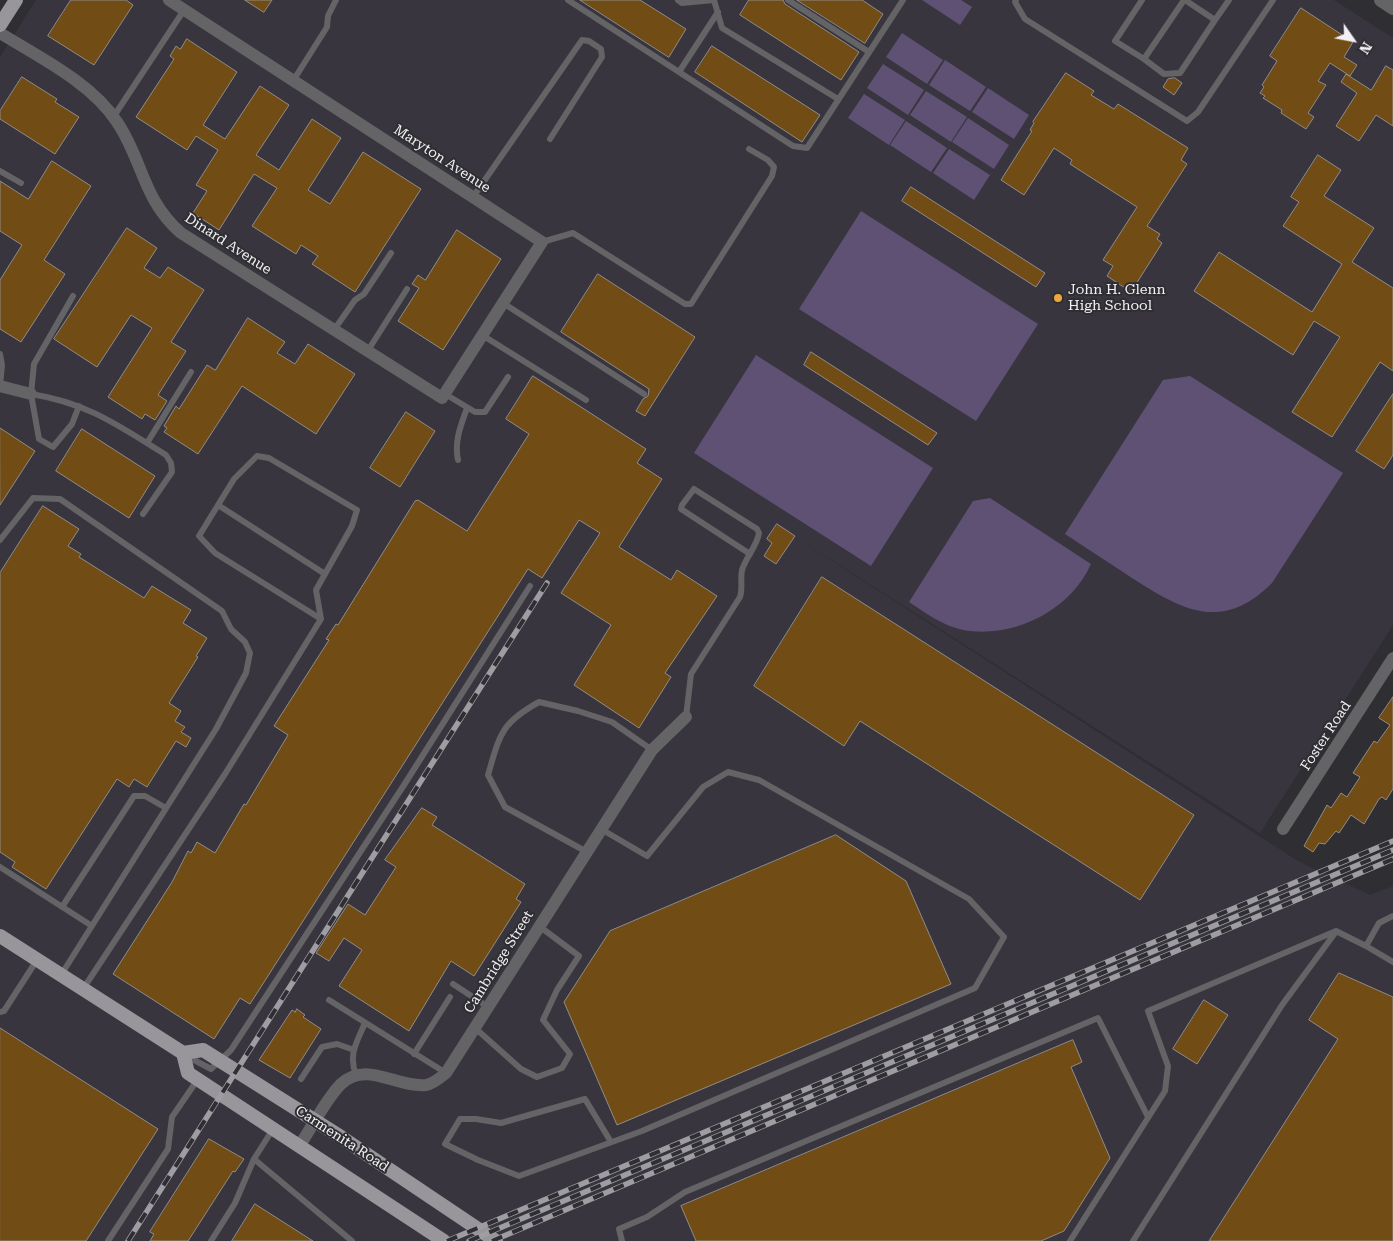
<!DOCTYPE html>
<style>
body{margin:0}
#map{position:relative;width:1393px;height:1241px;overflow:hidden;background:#2f2e32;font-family:"Roboto Serif",serif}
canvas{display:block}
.north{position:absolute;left:1328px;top:15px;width:50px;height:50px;-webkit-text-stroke:4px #2f2e32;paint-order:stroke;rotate:123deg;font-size:14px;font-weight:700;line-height:20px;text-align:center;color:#f1f0f3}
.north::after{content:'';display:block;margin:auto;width:18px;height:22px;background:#f1f0f3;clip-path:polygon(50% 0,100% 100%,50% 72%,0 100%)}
</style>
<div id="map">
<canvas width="1393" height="1241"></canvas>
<div class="north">N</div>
</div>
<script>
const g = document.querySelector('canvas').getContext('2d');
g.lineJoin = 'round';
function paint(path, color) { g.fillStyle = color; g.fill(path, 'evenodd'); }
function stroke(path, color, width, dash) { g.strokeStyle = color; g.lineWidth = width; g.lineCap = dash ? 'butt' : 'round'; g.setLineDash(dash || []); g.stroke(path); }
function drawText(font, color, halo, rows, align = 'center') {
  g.font = font + ' "Roboto Serif",serif'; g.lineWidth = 4; g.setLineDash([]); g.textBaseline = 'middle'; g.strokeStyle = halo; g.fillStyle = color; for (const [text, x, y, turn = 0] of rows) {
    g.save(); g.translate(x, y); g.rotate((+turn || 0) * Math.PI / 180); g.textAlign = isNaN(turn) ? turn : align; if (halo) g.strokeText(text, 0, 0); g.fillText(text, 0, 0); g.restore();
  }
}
const built = new Path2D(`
 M36 0H1334L1393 38V625L1260 833 761 515 1298 861 1370 895 1393 886V1241H0V57Z`);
const green = new Path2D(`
 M922 0H961L972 7 960 25Z
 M902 33 943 60 927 84 886 57Z
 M945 60 986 87 970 111 929 85Z
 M883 64 924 90 908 115 867 88Z
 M988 88 1029 115 1014 139 972 112Z
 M926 91 967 117 951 142 910 115Z
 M864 94 905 120 889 145 848 118Z
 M968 118 1009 145 994 169 952 142Z
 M906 121 947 148 931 172 890 145Z
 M949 149 990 175 974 200 933 173Z
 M861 211 1038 324 976 421 799 309Z
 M756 355 933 468 871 566 694 453Z
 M1190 376 1343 473 1272 583C1222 633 1182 610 1132 578 1110 563 1087 549 1065 534L1163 380Z
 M990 498 1091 564C1070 611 1013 639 963 630 943 626 926 613 909 602L973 501Z`);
const building = new Path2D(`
 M71 0H126L133 5 94 65 48 36Z
 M245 0H272L264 12Z
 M580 0H640L686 29 669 57Z
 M749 0H783L785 4 859 52 841 80 740 15Z
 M797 0H862L883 14 865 43Z
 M1301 8 1353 42 1344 57 1357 65 1350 76 1330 63 1318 81 1326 85 1308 113 1314 117 1306 129 1281 113 1282 110 1263 98 1265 96 1260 93 1264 87 1262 85 1277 61 1270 56Z
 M187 39 237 72 203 125 225 139 260 86 289 105 256 155 279 170 312 119 341 138 308 190 330 204 363 152 421 189 355 292 312 264 318 256 301 245 296 254 252 226 277 188 254 174 219 230 193 213 207 191 196 185 218 150 196 136 187 150 136 117 174 59 170 56 176 46 180 49Z
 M712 46 820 115 802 142 695 72Z
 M1386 66 1393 70V126L1376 115 1359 141 1336 126 1357 93 1341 82 1346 74 1371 90Z
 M1066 73 1094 91 1091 95 1114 109 1118 104 1188 148 1181 160 1187 164 1147 226 1160 234 1157 239 1162 243 1131 292 1107 276 1113 266 1103 260 1137 207 1070 164 1072 160 1054 148 1024 195 1001 180 1032 131 1030 130 1034 123 1033 122Z
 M22 77 57 99 55 102 79 117 55 154 0 119V111Z
 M1175 78 1182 83 1174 95 1163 87 1168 79Z
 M1318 155 1341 170 1324 196 1374 228 1352 262 1393 288V371L1380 362 1332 437 1292 412 1340 337 1314 321 1293 355 1194 291 1219 252 1312 312 1342 264 1283 226 1299 202 1291 197Z
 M52 161 91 186 44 260 65 274 21 342 0 329V280L22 245 0 231V181L28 199Z
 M911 187 1045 273 1036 287 902 201Z
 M127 228 157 248 144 268 160 278 168 267 204 290 171 342 186 351 158 395 167 401 155 420 145 414 142 419 108 397 152 328 131 315 97 367 54 339Z
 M457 230 501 259 443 350 398 321 419 288 412 284 418 275 425 280Z
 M598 274 695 337 645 416 636 411 643 399 648 396 649 389 561 332Z
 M248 318 285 342 277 353 295 364 308 344 355 374 316 434 242 386 198 454 164 432 167 428 164 426 176 406 179 409 207 365 215 370Z
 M811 352 937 433 928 445 804 365Z
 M533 376 646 449 637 463 662 479 619 547 671 580 677 570 717 596 665 673 671 677 639 728 574 685 611 625 561 593 600 533 579 520 542 578 528 569 250 1004 240 998 214 1039 113 974 172 882 188 851 191 853 197 842 215 853 244 804 246 805 288 735 274 726 329 640 326 639 336 624 338 625 415 501 418 500 467 531 529 434 506 419Z
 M1393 394V455L1384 469 1356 451Z
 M406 412 435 431 400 487 370 468Z
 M0 428 35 451 0 505Z
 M82 429 155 476 129 518 56 471Z
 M43 506 79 529 68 546 81 554 79 557 144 598 152 586 191 610 183 623 207 638 196 656 198 657 169 703 181 711 175 721 185 727 181 732 191 738 186 747 176 741 147 787 134 779 129 787 117 779 46 889 12 867 15 862 0 852V573Z
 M777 524 795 536 776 564 764 556 772 543 767 539Z
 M822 577 1194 815 1140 900 860 721 844 746 754 686Z
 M1393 697V789L1386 800 1382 797 1379 799 1364 824 1351 815 1339 833 1336 831 1325 844 1319 843 1313 852 1304 846 1327 805 1331 808 1341 793 1347 797 1360 777 1353 773 1374 741 1377 743 1390 725 1379 718Z
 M422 808 437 817 432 825 525 884 516 899 521 902 474 976 451 961 409 1031 339 986 362 950 344 938 329 961 316 953 348 904 365 915 396 867 385 860Z
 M836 835 906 881 951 984 617 1125 564 1002 610 931Z
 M1339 973 1393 997V1241H1209L1338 1039 1309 1020Z
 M1204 1000 1228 1015 1197 1064 1173 1049Z
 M297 1009 305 1015 303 1017 321 1029 290 1078 259 1060 292 1010 295 1012Z
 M0 1028 158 1129 86 1241H0Z
 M1073 1040 1082 1062 1071 1067 1110 1158 1064 1231 1041 1241H696L681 1206Z
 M209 1139 244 1159 235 1172 233 1171 188 1241H150L154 1234 150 1232Z
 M255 1204 313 1241H232Z`);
const service = new Path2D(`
 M568 0 793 146 807 148 903 0
 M678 0 682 3 714 0 722 28 838 99
 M788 0 869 52
 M1016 0 1015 2 1025 19 1187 121 1198 112 1273 0
 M1142 0 1115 41 1144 59 1184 0
 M1185 0 1215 20 1229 0
 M1144 59 1164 74 1180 73 1215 20
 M679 72 718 12
 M293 81 327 27 328 16 336 0
 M114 116 184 10
 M0 171 21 183
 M473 197 582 40 589 41 601 49 602 57 550 139
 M542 242 573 233 685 304H691L772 176 774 167 768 160 749 149
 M73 296 34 364 31 394 39 439 53 447 72 424 79 406
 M503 303 644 394
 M334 330 355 300 364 294 391 253
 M482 335 586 400
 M367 352 407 289
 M0 354 2 365 0 386
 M31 394C88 403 119 426 166 455L171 463 172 472 143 514
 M445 394 475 412H485L508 377
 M147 443 191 372
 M458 460C454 441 461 425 467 408
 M218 505 325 574
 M0 540 33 498 60 499 222 611 231 629 245 642 250 653 246 673 216 729 61 975
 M686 717 691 674 740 597C743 588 740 580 742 570 746 557 757 546 759 533L757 529 694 489 682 505 681 509 750 554
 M601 829 647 856 703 787 728 772 759 780 969 899 1004 937 975 988 642 1131 519 1176 478 1160 445 1144 460 1119H476L501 1123 585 1099 611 1142
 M587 852 505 807 488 775C500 734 501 723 539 702L578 711 612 722 652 750
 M0 867 92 926
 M62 907 134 796H145L166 808
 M1393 916 1379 923 1366 946 1393 962
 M453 984 488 1007
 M83 989 225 774 321 619 316 590 352 526 357 510 269 458 257 456 234 479 199 536 215 553 321 619
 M329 1000 446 1073
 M0 1012 4 1011 37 960
 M475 1028 521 1069 537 1077 562 1068 570 1054 543 1020 557 990 579 956 539 926
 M414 1054 450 997
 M184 1059 194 1060 211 1069 231 1050 404 785 530 586
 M356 1075C348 1055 357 1041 365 1023
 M301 1079 322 1047 337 1044 354 1050
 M254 1159 352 1241
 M108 1241 168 1149 172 1117 198 1079
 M211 1241 235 1203 254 1159 273 1129
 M622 1241 619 1229 647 1217 685 1192 1098 1018 1148 1117
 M1070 1241 1165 1091 1168 1066 1148 1011 1336 931 1366 946
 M1133 1241 1282 1005 1335 933`);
const minor = new Path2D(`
 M0 33C39 57 92 83 117 122 143 160 142 199 181 233L442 398 542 242 169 0
 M0 386 31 394
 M1283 829 1393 658
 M300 1145C312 1127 326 1099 341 1084 367 1060 396 1088 426 1085 433 1084 440 1078 446 1073L652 750 686 717`);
const tertiary = new Path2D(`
 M1381 0 1393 8`);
const primary = new Path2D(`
 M0 25 16 0
 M0 936 183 1053 203 1050 341 1137 496 1241
 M183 1053 188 1073 444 1241`);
const rail = new Path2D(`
 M128 1241 547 583
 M447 1241 1393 841
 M469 1241 1393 850
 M492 1241 1393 859`);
const markers = [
 [1058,298,5,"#f0a63e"]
];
const streetNames = [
 ["Maryton Avenue",442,159,33],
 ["Dinard Avenue",228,244,33],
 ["Foster Road",1326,736,-57],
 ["Cambridge Street",499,962,-58],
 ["Carmenita Road",342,1139,33]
];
const poiNames = [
 ["John H. Glenn",1068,290],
 ["High School",1068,306]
];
paint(built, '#38353f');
paint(green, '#5e5174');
paint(building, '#724c15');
stroke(building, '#8f8c88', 1);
stroke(service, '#646365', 6);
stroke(minor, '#646365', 12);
stroke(tertiary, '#646365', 14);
stroke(primary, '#98969b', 14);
stroke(rail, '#9e9da1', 5.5);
stroke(rail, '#2f2e32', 4, [11]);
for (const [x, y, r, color] of markers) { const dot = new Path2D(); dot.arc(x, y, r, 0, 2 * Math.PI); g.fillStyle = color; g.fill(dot); stroke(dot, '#2f2e32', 2); }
drawText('14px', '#f1f0f3', '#2f2e32', streetNames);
drawText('14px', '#f1f0f3', '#2f2e32', poiNames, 'left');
</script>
